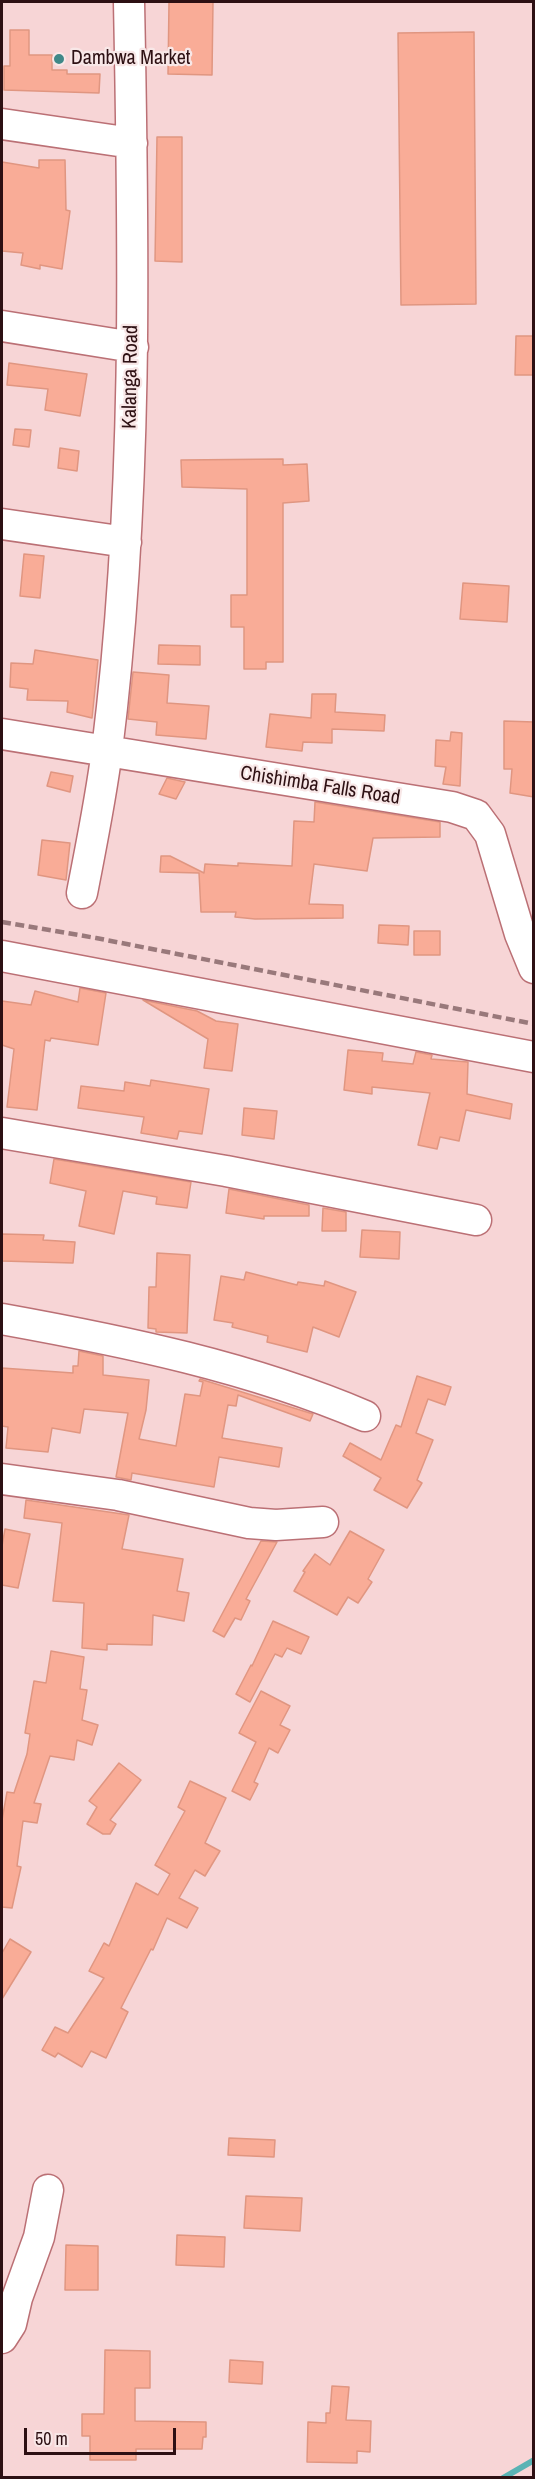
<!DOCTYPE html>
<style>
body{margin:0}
#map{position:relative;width:535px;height:2479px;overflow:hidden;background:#f7d5d6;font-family:"Archivo Narrow",sans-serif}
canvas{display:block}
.frame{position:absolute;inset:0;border:3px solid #2d1013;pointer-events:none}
.scale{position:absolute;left:24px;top:2428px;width:152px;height:27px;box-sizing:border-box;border:3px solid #2d1013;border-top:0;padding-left:8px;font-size:18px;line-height:21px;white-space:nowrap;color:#2d1013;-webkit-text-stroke:4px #f8e7e7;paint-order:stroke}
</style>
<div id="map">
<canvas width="535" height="2479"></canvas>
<div class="frame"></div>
<div class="scale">50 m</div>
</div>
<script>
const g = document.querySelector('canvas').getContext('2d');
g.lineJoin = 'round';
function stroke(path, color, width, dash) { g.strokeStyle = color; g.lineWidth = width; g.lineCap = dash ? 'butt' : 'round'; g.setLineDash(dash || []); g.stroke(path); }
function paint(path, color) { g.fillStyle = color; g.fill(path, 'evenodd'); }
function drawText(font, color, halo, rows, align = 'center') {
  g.font = font + ' "Archivo Narrow",sans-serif'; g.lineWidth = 4.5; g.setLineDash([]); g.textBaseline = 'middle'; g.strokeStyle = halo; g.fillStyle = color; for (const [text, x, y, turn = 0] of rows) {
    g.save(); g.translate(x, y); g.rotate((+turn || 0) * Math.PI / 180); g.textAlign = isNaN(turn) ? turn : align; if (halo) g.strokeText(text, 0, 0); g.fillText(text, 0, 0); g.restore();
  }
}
const stream = new Path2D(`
 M503 2478 534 2460`);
const building = new Path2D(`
 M169 2H213L212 75 168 74Z
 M10 30H29V55H52V70H67V74H100L99 93 4 90V66H10Z
 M474 32 476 304 401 305 398 33Z
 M157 137H182V262L155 261Z
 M39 160H65L66 210 70 211 62 269 40 265V269L21 265 23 253 2 251V162L39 168Z
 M516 336H534V375H515Z
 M9 363 87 374 80 416 45 410 48 389 7 385Z
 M15 429 31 430 29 447 13 445Z
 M60 448 79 451 77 471 58 468Z
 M283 459V465L307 464 309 501 283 503V662H266V669H244V627H231V595H247V489L182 487 181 460Z
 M24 554 44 556 40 598 20 596Z
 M463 583 509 586 507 622 460 619Z
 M159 645 200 646V665L158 664Z
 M35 650 98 660 92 718 67 712 68 701 27 700 28 689 10 687 11 663 33 664Z
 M133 672 169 675 167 703 209 706 206 739 156 735 157 722 128 719Z
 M312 694H336L335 712 385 715 384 731 332 729V743L303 742 302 751 266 747 270 714 311 718Z
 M504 721 534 722V797L510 793 512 769H504Z
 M451 732 462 733 460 786 443 784 446 767 435 766 436 740 450 741Z
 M51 772 73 776 70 792 47 786Z
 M167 778 185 782 176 799 159 794Z
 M315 802 440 822V837L373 838 367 871 314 864 309 904 343 905V918L255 919 235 917 236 912H201L199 873 160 872 161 856H170L204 873 205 864 238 866V863L292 866 294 821 314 822Z
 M42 840 70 843 66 880 38 875Z
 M379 925 409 926 408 945 378 943Z
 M414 931H440V955H414Z
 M80 988 106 993 98 1045 51 1038 50 1041 45 1040 37 1110 7 1107 14 1049 2 1045V1001L31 1005 35 991 78 1002Z
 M143 1000 197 1011 216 1021 238 1024 232 1071 204 1068 208 1039Z
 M348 1050 383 1053 382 1061 413 1064 416 1052 432 1055 431 1059 468 1062 467 1094 512 1104 510 1119 466 1110 459 1141 440 1137 437 1149 418 1145 430 1093 372 1087V1094L344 1090Z
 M151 1080 209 1089 202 1134 179 1131 177 1139 141 1133 144 1117 78 1108 81 1086 124 1091 125 1082 150 1086Z
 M244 1108 277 1111 274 1139 242 1135Z
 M54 1159 191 1182 187 1208 156 1204 157 1197 123 1191 114 1234 79 1226 86 1191 50 1183Z
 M229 1189 309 1205V1216H264V1219L226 1213Z
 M323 1208 346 1212V1231H322Z
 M362 1230 400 1232 399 1259 360 1257Z
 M2 1234 44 1235 43 1240 75 1242 73 1263 2 1261Z
 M157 1253 190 1255 187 1333 156 1332V1329L148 1328 149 1287H156Z
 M246 1272 297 1285 298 1282 324 1286 325 1281 356 1292 339 1337 313 1327 307 1352 267 1342 268 1336 232 1327 233 1323 214 1320 221 1276 244 1280Z
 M79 1351 103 1356V1375L149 1380 146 1410 139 1439 176 1446 185 1394 200 1396 203 1382 199 1381 200 1379 313 1414 310 1421 238 1395 236 1406 228 1405 222 1438 282 1448 279 1467 219 1457 214 1487 132 1473 131 1480 116 1477 128 1413 84 1409 80 1433 52 1428 48 1452 6 1448 8 1427 2 1426V1368L73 1373V1366H78Z
 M417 1376 451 1387 445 1405 428 1399 416 1433 433 1440 417 1480 422 1483 407 1508 374 1490 381 1478 343 1456 350 1443 381 1460 396 1425 401 1427Z
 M26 1500 129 1515 122 1549 183 1559 177 1591 189 1593 184 1621 153 1615 152 1645 107 1644V1650L82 1648 84 1603 53 1601 62 1523 24 1518Z
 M5 1529 30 1534 18 1588 2 1585V1546Z
 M350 1531 384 1550 368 1579 372 1582 358 1603 348 1597 337 1615 294 1591 305 1572 303 1571 315 1554 330 1565Z
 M261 1541 277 1542 246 1599 250 1601 241 1620 235 1618 224 1637 213 1631Z
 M273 1621 309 1637 301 1654 287 1648 282 1657 275 1654 250 1702 236 1694 251 1665 252 1666Z
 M51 1651 84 1657 80 1689 87 1690 82 1720 98 1725 92 1745 77 1740 74 1760 50 1756 34 1803 41 1804 37 1823 23 1821 17 1866 21 1867 12 1908 2 1907V1820L7 1792 14 1793 27 1754 30 1734 25 1733 34 1681 46 1683Z
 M261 1691 290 1706 280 1725 290 1730 278 1753 269 1748 254 1782 258 1784 250 1800 232 1791 256 1742 239 1733Z
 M119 1763 141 1780 110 1820 116 1824 110 1834H103L87 1824 97 1807 89 1801Z
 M190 1781 226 1798 205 1843 220 1851 205 1876 195 1870 179 1898 198 1908 187 1928 167 1918 153 1950 151 1949 121 2008 128 2012 106 2058 91 2051 82 2067 58 2053 55 2057 42 2050 55 2027 68 2033 104 1978 89 1971 104 1943 109 1946 136 1883 158 1895 170 1874 155 1865 185 1811 178 1807Z
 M10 1939 31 1952 2 1999V1953Z
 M229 2138 275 2140 274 2157 228 2155Z
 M246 2196 302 2198 300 2231 244 2228Z
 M177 2235 225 2237 224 2267 176 2265Z
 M66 2245 98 2246V2290H65Z
 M105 2350 150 2351V2388H135V2421L206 2422V2437H203L202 2449H136V2460H90V2436H82V2414H104Z
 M230 2360 263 2362 262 2384 229 2382Z
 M332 2386 349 2387 346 2420 371 2421 370 2452 357 2451V2463L307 2462 308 2422 326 2423V2413H330Z`);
const minor = new Path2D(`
 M2 124 132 143
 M2 326 133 347
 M2 524 126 542
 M2 734 452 807 476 815 490 834 520 934 534 968
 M82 893C91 846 101 798 107 750 138 502 134 251 129 2
 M2 956 534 1057
 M2 1133 226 1171 476 1220
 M2 1319C124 1341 250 1367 365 1416
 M2 1479 118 1495 249 1523 276 1525 323 1522
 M2 2338 11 2324 17 2298 39 2237 48 2190`);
const rail = new Path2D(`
 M2 922 96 938 534 1024`);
const markers = [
 [59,59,6,"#408888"]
];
const poiNames = [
 ["Dambwa Market",71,59]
];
const streetNames = [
 ["Kalanga Road",131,377,-89],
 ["Chishimba Falls Road",320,786,9]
];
stroke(stream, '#5ab3b4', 6);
paint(building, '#f9ac97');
stroke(building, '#e09681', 1.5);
stroke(minor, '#bb7075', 33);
stroke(minor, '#fff', 30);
stroke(rail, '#99797b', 4.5, [9, 4.5]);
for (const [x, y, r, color] of markers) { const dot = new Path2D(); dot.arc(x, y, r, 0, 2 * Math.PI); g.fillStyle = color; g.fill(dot); stroke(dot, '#f8e7e7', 2); }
drawText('20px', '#2d1013', '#f8e7e7', poiNames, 'left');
drawText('20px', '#2d1013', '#f8e7e7', streetNames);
</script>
